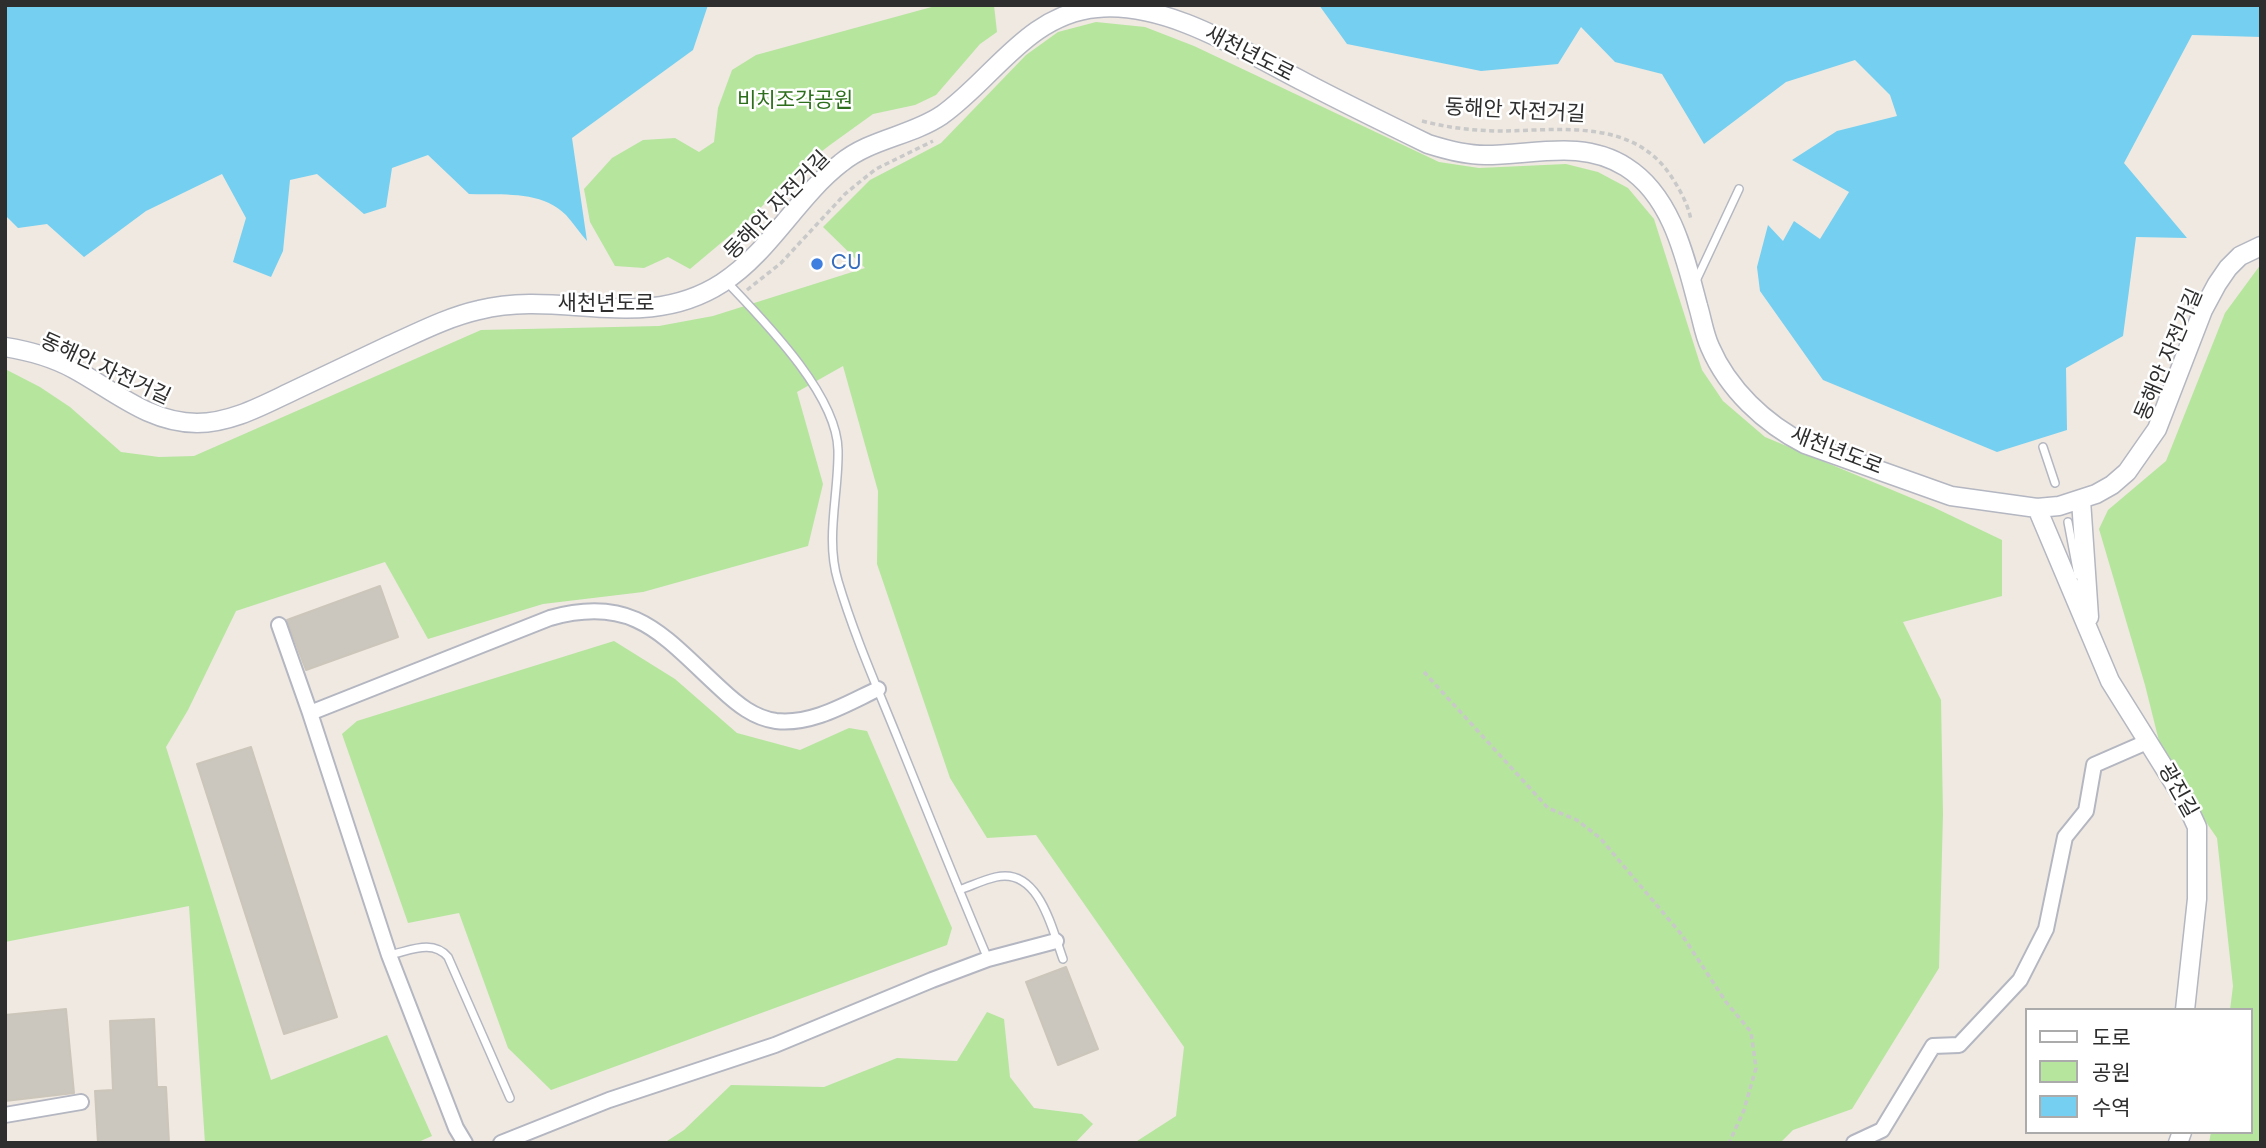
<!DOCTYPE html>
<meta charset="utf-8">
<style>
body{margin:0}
#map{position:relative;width:2266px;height:1148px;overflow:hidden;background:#efe9e1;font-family:Poppins,"Noto Sans KR",sans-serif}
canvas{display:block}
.frame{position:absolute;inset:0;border:7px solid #2e2e2e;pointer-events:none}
.legend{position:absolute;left:2025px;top:1008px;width:228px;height:126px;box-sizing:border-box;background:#fff;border:2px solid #ababab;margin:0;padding:9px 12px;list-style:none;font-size:21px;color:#2e2e2e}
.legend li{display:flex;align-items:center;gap:14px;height:35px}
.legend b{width:35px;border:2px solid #ababab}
</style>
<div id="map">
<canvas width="2266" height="1148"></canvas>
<div class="frame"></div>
<ul class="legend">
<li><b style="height:9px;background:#fff"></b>도로</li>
<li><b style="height:19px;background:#b6e59e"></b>공원</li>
<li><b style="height:19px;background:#75cff0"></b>수역</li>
</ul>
</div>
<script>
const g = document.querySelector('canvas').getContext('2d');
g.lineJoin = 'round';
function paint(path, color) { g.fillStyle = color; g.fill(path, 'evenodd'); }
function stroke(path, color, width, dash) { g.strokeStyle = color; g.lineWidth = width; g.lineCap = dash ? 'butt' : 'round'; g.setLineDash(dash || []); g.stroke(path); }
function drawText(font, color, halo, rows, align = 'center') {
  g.font = font + ' Poppins,"Noto Sans KR",sans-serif'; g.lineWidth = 5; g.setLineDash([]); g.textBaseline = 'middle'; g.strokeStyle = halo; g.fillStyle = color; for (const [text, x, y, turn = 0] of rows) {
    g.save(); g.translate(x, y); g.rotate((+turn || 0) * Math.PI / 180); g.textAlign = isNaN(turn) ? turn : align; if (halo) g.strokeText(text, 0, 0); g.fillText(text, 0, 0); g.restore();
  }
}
const green = new Path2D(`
 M939 5H994L997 32 980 44 936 95 915 105 873 114 830 145 792 174 752 217 690 269 668 257 644 268 615 266 590 222 584 189 612 158 643 140 675 138 699 152 714 142 718 108 732 70 756 55Z
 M1096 22 1145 27 1194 46 1439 162 1479 168 1566 164 1598 172 1628 188 1654 219 1702 370 1723 401 1765 437 1933 507 2002 540V596L1903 622 1941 700 1943 814 1939 968 1852 1109 1793 1130 1780 1143H1134L1176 1116 1184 1047 1036 835 987 838 950 778 877 564 878 491 843 366 797 392 823 484 808 546 643 592 543 604 428 639 385 562 236 611 188 710 166 747 271 1080 387 1035 432 1136 416 1143H205L189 906 5 942V369L40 387 70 407 121 452 159 457 194 456 481 330 659 326 713 316 865 268 823 227 870 180 941 143 1026 55 1058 32Z
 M2261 264V1143H2209L2211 1132H2250V1010H2230L2233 986 2217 838 2164 761 2145 685 2099 529 2108 510 2166 461 2225 313Z
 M614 641 675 679 737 733 800 750 849 728 867 731 952 928 947 945 551 1090 508 1048 459 913 408 923 342 734 357 721Z
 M987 1012 1004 1019 1010 1077 1034 1108 1082 1114 1093 1124 1075 1143H664L684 1130 731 1085 824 1087 897 1058 957 1061Z`);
const water = new Path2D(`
 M5 5H708L693 50 572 138 587 241C580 233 573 223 566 215 542 190 500 195 469 194L428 155 392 168 386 207 364 214 317 174 290 180 283 251 271 277 233 262 246 218 222 174 146 211 84 257 47 224 18 228 5 215Z
 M1319 5H2261V37L2192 35 2124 163 2187 238 2136 237 2123 336 2066 368 2067 430 1997 452 1823 380 1760 291 1757 267 1768 225 1783 241 1794 221 1820 239 1849 192 1792 160 1837 131 1897 116 1890 95 1855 60 1786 82 1704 144 1662 74 1615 62 1581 27 1558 64 1481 71 1347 44Z`);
const building = new Path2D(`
 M380 586 398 637 306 670 287 620Z
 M251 747 337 1017 284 1034 197 764Z
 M1066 967 1098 1049 1058 1065 1026 982Z
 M66 1009 74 1093 5 1101V1015Z
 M154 1019 157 1087H166L169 1143H98L95 1091 113 1090 110 1021Z`);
const path = new Path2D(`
 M1422 121C1449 128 1476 131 1503 131 1563 130 1633 119 1671 176 1680 190 1688 204 1691 220
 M747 290 781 263 845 194 862 180 876 169 933 141
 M1424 672 1548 808 1577 820 1600 838 1682 935 1726 1002 1751 1032 1756 1068 1744 1110 1729 1143`);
const service = new Path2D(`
 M726 281C763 320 837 394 838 450 839 493 825 538 838 581 854 635 877 687 898 739 928 813 957 886 988 959
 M1695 283 1739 189
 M2043 447 2055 483
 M2068 522 2078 575
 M959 890C971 886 983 880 996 877 1039 867 1052 929 1063 959
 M389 955C410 951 432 939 448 957L510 1098`);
const minor = new Path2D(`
 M279 625 310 713 389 955 456 1128 465 1143
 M310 713 550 618C635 594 663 636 721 689 737 704 754 718 776 721 812 725 846 704 878 689
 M5 1115 81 1102
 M501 1143 609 1100 775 1045 932 980 988 959 1056 941
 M1854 1143 1882 1130 1933 1046 1959 1045 2020 980 2046 929 2065 837 2086 811 2094 765 2149 741`);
const tertiary = new Path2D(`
 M5 347C30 351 52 357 74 369 113 390 149 423 197 423 232 423 265 404 295 390 327 375 358 360 390 345 419 332 448 317 479 310 562 289 643 334 722 283 770 252 797 197 841 163 870 139 911 136 942 115 994 78 1028 14 1097 8 1167 1 1245 52 1306 83 1346 104 1387 124 1428 144 1447 150 1465 155 1485 155 1534 155 1582 139 1626 167 1672 196 1685 257 1698 306 1702 319 1704 334 1710 347 1728 389 1765 424 1805 444L1951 496 2037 508 2059 506 2096 494 2112 485 2127 472 2157 429 2203 310 2217 284 2228 268 2240 256 2261 246
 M2081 500 2089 617
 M2037 508 2110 681 2185 801 2197 827V899L2185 1010
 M2178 1143 2182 1132`);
const markers = [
 [817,264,7,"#3f7fe0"]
];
const streetNames = [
 ["새천년도로",1249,55,27],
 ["동해안 자전거길",1515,112,3],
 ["동해안 자전거길",778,206,-46],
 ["새천년도로",606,305],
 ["동해안 자전거길",2170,355,-67],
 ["동해안 자전거길",105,370,25],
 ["새천년도로",1836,452,21],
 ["광진길",2177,791,61]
];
const parkNames = [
 ["비치조각공원",795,102]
];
const shopNames = [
 ["CU",831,264]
];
paint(green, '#b6e59e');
paint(water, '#75cff0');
paint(building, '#cbc7bf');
stroke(building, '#cbc5ba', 2);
stroke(service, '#b4b7c1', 10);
stroke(minor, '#b4b7c1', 18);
stroke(tertiary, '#b4b7c1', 21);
stroke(path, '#c9c9c9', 3.5, [5, 3.5]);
stroke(service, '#fff', 7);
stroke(minor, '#fff', 14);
stroke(tertiary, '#fff', 18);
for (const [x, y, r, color] of markers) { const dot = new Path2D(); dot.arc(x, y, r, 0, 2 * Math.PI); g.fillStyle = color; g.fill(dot); stroke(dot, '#fff', 2.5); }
drawText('21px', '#2e2e2e', '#fff', streetNames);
drawText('21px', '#2c6e1b', '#fff', parkNames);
drawText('21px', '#366cbe', '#fff', shopNames, 'left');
</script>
